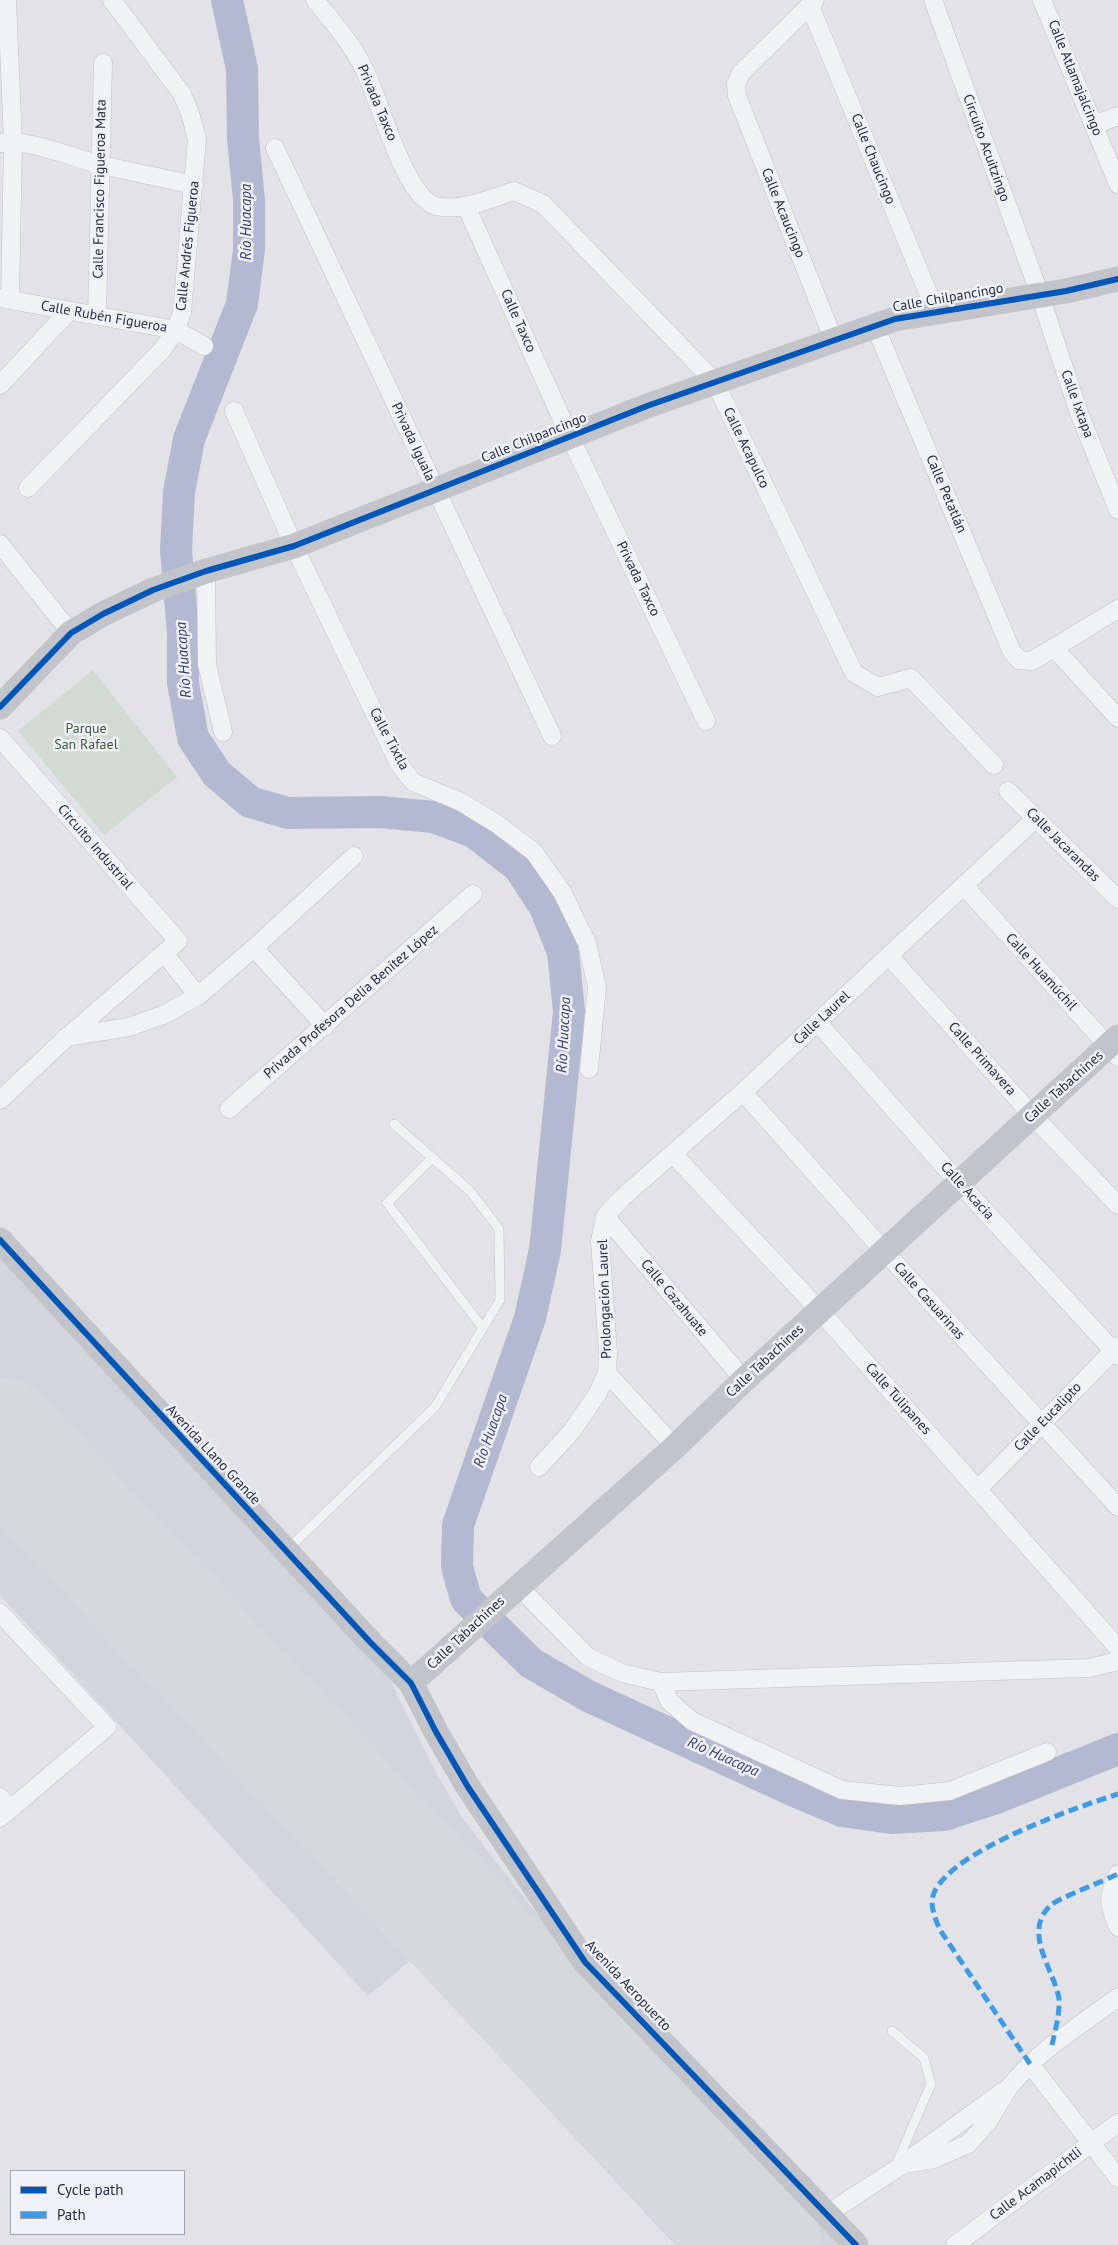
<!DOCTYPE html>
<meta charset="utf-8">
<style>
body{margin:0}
#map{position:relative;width:1118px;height:2245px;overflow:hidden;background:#e3e3e7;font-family:"PT Sans",sans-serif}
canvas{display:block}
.legend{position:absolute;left:10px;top:2170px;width:175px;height:65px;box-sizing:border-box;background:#f0f1f6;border:1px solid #a1a2ad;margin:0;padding:6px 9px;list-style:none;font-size:15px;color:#2a2c40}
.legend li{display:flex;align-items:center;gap:10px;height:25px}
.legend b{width:25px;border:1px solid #a1a2ad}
</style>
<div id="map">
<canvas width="1118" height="2245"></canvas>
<ul class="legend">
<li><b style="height:6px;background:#0057b8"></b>Cycle path</li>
<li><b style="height:6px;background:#3d9ce3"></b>Path</li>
</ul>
</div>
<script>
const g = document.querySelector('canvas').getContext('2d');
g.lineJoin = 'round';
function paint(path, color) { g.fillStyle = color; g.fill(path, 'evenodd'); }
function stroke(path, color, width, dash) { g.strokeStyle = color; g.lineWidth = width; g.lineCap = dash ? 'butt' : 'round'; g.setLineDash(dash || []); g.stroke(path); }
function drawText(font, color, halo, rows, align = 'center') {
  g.font = font + ' "PT Sans",sans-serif'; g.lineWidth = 5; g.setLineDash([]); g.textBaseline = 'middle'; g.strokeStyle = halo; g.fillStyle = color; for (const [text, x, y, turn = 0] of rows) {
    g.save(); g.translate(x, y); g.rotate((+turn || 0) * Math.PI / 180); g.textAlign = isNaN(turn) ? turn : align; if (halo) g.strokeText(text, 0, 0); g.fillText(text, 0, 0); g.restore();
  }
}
const built = new Path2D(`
 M0 1256 389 1678 438 1776 462 1817 500 1867 534 1910 846 2245H675L410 1961 368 1996 0 1595Z`);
const green = new Path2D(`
 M93 670 177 777 104 835 18 731Z`);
const river = new Path2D(`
 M227 0 242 69 243 138 249 200V250L242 304 189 439 179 492 176 550 183 634V683L193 738 217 774 250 802 288 813 380 812 433 817 474 832 519 867 545 907 563 952 569 1011 545 1250 530 1318 458 1525 457 1567 466 1599 531 1663 588 1696 792 1790 842 1811 891 1818 944 1815 999 1797 1118 1749`);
const runway = new Path2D(`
 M0 1438 761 2245`);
const lane = new Path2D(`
 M432 1158 387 1203 483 1328
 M288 1549 435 1407 500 1300 499 1229 470 1191 394 1124
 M892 2031 924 2058 931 2084 895 2167`);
const street = new Path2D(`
 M7 0 13 142 10 299
 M315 0C333 22 353 45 365 71 380 100 404 197 436 206 462 212 491 198 514 191L543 204 715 382 854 673 878 687 911 678 994 765
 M815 0 741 73 736 84 737 96 834 341
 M933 0 1040 295 1079 413 1118 510
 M1042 0 1118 184
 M810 6 936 312
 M1094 125 1118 116
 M0 143C30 139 71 157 101 165 132 172 163 178 194 185
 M275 148 552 736
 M466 206 570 437 706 721
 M0 298 176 330 204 346
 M97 315 103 63
 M875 326 1012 652 1019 660 1032 661 1118 609
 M0 385 69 311
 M234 411 294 546 399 764 413 782 461 802 497 824 534 852 562 892 587 943 597 987 589 1069
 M28 488 163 349 176 330 182 312 197 139 190 113 182 94 112 0
 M0 544 71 633
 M206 571 207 664 223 732
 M1055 649 1118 718
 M0 738 178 941 66 1038 0 1100
 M1008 791 1118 899
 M964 886 1118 1057
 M254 948 325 1026
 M164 953 198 996
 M889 956 1032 1115 1118 1205
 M818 1023 959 1183 1118 1356
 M66 1037 129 1027 163 1015 198 996 254 948 354 856
 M743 1092 884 1251 1118 1507
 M229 1109 473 894
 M673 1154 820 1311 1118 1648
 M605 1216 623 1197 743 1092 1036 818
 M605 1216 744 1380
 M607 1373 675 1447
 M539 1467 572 1431 598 1393 607 1373 608 1352 600 1241 605 1216
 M978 1489 1118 1346
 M519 1587 588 1657 622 1673 661 1682 1089 1668 1118 1661
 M0 1613 107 1727 0 1818
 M661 1682 669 1701 692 1721 842 1790 900 1796 950 1791 1047 1752
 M0 1797 10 1809
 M1118 1874C1107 1897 1108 1904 1118 1927
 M1030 2064 1118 2178
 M906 2162 1002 2092
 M827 2214 904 2164 934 2159 968 2144 987 2123 1010 2086 1030 2064 1052 2045 1118 1997
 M955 2245 1118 2123`);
const secondary = new Path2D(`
 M0 707 71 633 103 614 153 590 206 571 294 546 647 406 895 319 1066 291 1118 279
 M0 1240 371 1643 411 1683 436 1732 468 1787 585 1962 856 2245
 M411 1683 675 1447 744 1380 1118 1037`);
const quiet = new Path2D(`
 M1052 2045C1055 2031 1060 2014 1059 1999 1055 1971 1021 1932 1051 1905 1061 1897 1104 1881 1118 1874
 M1030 2064 940 1930C935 1918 929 1905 934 1893 952 1850 1075 1808 1118 1794`);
const cycleway = new Path2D(`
 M0 707 71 633 103 614 153 590 206 571 294 546 647 406 895 319 1066 291 1118 279
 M0 1240 371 1643 411 1683 436 1732 468 1787 585 1962 856 2245`);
const streetNames = [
 ["Calle Atlamajalcingo",1075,78,68],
 ["Privada Taxco",377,103,67],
 ["Circuito Acuitzingo",986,148,70],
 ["Calle Chaucingo",873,159,68],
 ["Calle Francisco Figueroa Mata",100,189,-89],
 ["Calle Acaucingo",783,213,68],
 ["Calle Andrés Figueroa",188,246,-84],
 ["Calle Chilpancingo",948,298,-10],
 ["Calle Rubén Figueroa",104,317,10],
 ["Calle Taxco",518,321,66],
 ["Calle Ixtapa",1077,404,70],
 ["Calle Chilpancingo",534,438,-22],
 ["Privada Iguala",413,442,65],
 ["Calle Acapulco",746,448,64],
 ["Calle Petatlán",946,494,67],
 ["Privada Taxco",638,579,64],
 ["Calle Tixtla",389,739,62],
 ["Calle Jacarandas",1063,845,45],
 ["Circuito Industrial",95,847,49],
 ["Calle Huamúchil",1041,972,48],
 ["Privada Profesora Delia Benítez López",351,1002,-41],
 ["Calle Laurel",822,1018,-43],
 ["Calle Primavera",982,1059,48],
 ["Calle Tabachines",1064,1087,-42],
 ["Calle Acacia",967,1191,48],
 ["Calle Cazahuate",674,1298,50],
 ["Prolongación Laurel",605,1299,-92],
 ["Calle Casuarinas",929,1301,48],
 ["Calle Tabachines",765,1361,-43],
 ["Calle Tulipanes",898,1399,48],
 ["Calle Eucalipto",1048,1417,-46],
 ["Avenida Llano Grande",213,1455,47],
 ["Calle Tabachines",466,1633,-43],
 ["Avenida Aeropuerto",628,1986,47],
 ["Calle Acamapichtli",1036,2184,-37]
];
const parkNames = [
 ["Parque",86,729],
 ["San Rafael",86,745]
];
const waterNames = [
 ["Río Huacapa",247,222,-90],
 ["Río Huacapa",184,660,-94],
 ["Río Huacapa",564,1035,-87],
 ["Río Huacapa",491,1431,-71],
 ["Río Huacapa",723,1757,24]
];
paint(built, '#d3d4dc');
paint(green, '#d1dad3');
stroke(river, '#b3b9d1', 32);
stroke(runway, '#d7d8db', 121);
stroke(lane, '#c0c0c4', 10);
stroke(street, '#c0c0c4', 19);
stroke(lane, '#f1f2f4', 9);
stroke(street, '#f1f2f4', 18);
stroke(secondary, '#c3c4c9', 25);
stroke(quiet, '#3d9ce3', 5, [10, 5]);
stroke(cycleway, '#0057b8', 6);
drawText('14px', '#2a2c40', '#f0f1f6', streetNames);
drawText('14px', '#385b3b', '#f0f1f6', parkNames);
drawText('italic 15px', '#364171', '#f0f1f6', waterNames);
</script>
